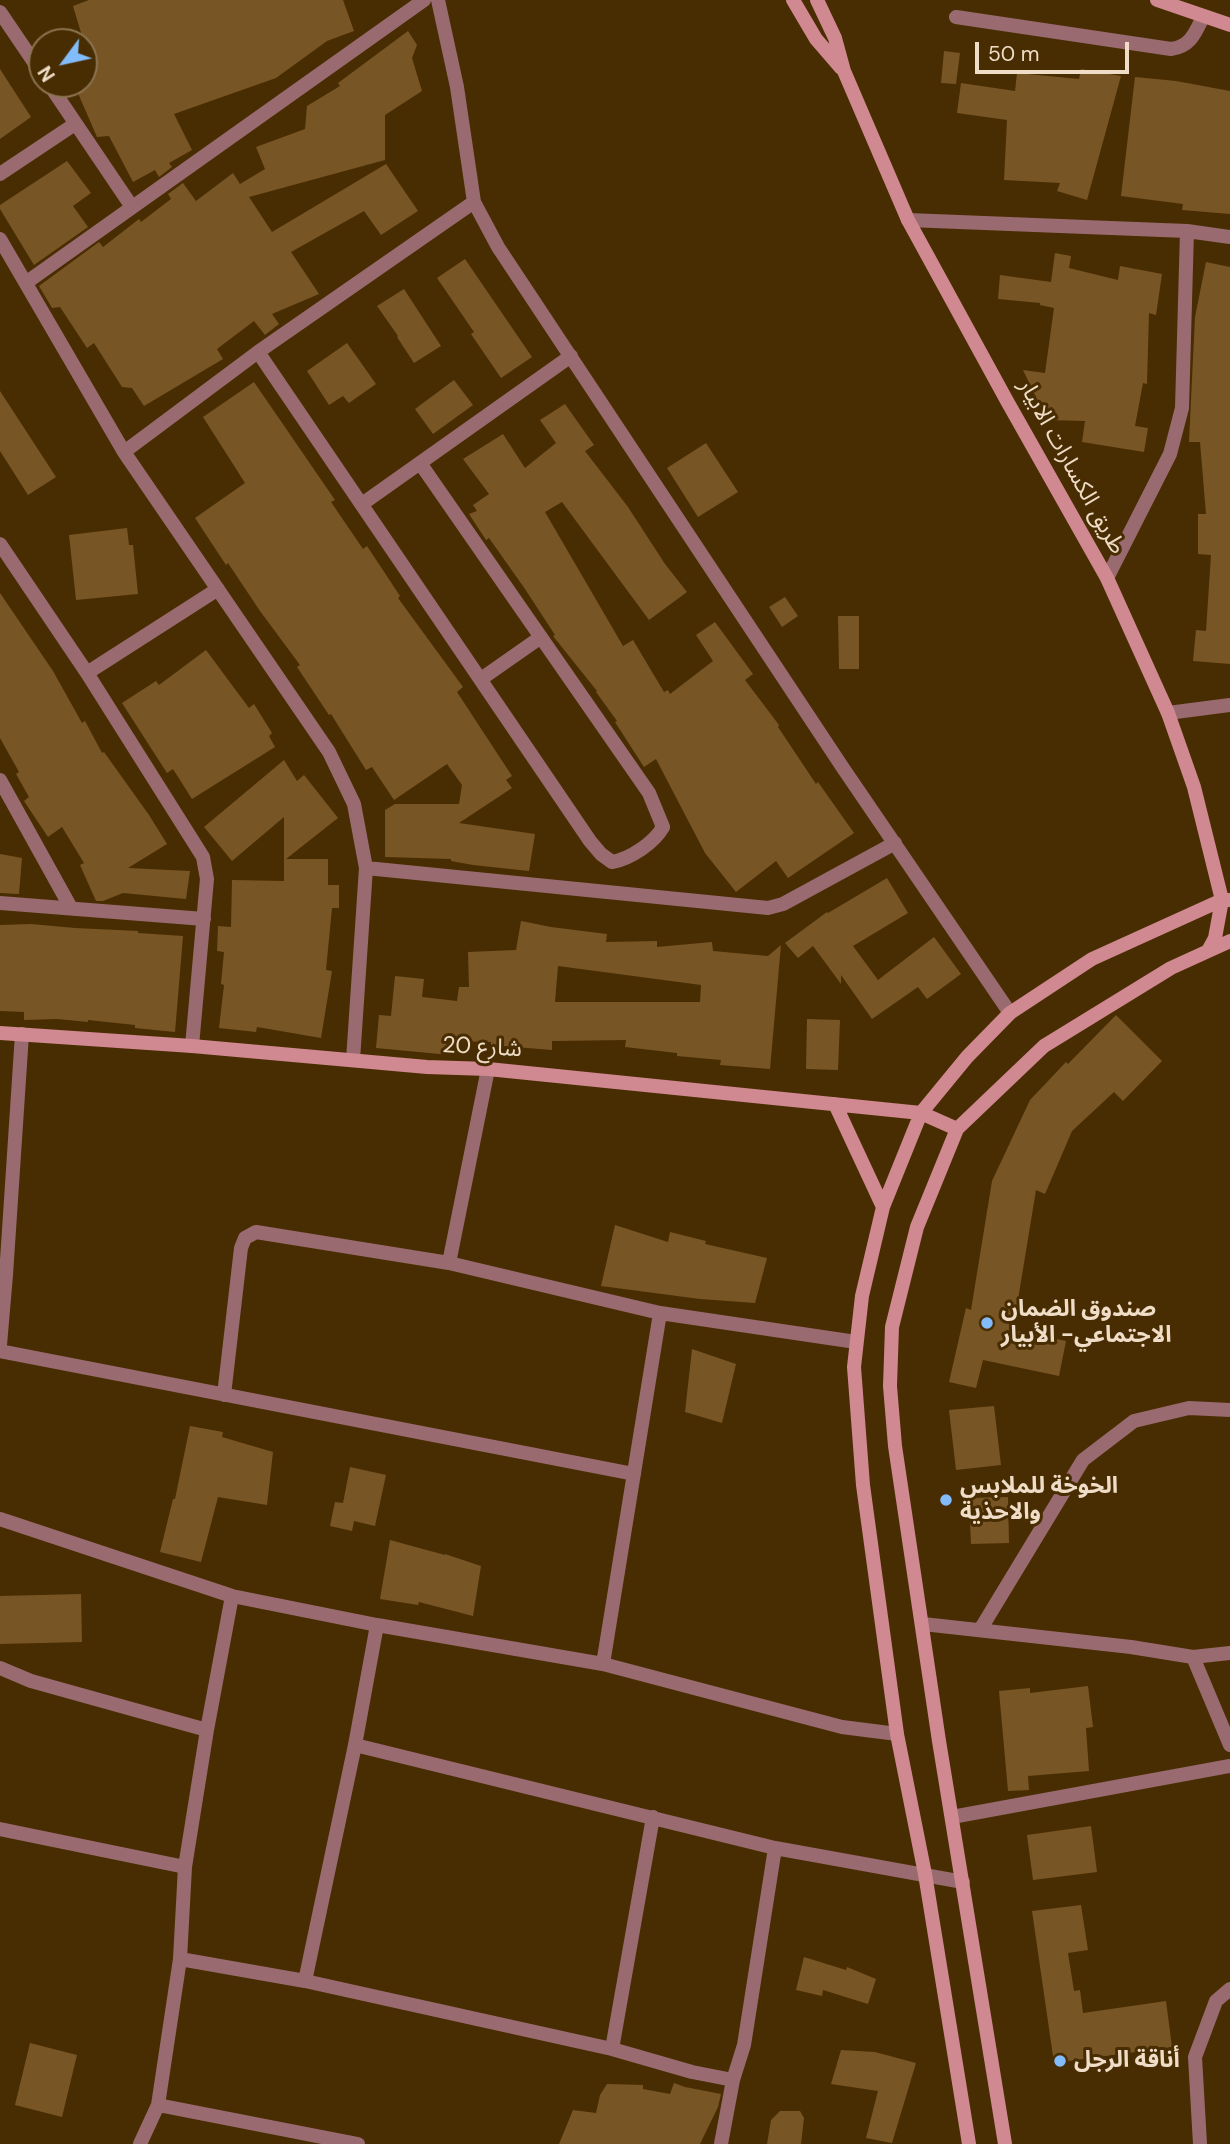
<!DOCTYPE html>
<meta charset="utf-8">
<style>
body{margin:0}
#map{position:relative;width:1230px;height:2144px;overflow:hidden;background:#492d02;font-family:"DM Sans",sans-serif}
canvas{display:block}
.north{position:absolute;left:28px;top:28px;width:70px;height:70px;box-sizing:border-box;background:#492d02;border:2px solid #8b7351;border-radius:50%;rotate:237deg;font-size:19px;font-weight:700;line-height:28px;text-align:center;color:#efddc8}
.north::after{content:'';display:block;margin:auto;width:24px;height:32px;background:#83bcfb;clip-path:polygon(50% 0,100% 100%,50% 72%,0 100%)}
.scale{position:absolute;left:975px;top:42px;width:154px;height:32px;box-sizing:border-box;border:4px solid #efddc8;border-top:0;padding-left:9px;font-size:21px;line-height:24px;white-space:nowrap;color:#efddc8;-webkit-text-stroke:5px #492d02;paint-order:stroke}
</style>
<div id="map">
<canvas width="1230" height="2144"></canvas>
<div class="north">N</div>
<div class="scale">50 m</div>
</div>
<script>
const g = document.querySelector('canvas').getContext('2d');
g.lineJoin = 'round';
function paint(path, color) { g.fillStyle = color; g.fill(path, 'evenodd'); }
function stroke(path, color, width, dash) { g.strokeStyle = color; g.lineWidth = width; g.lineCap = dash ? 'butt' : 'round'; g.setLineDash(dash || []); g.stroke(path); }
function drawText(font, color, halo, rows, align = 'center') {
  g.font = font + ' "DM Sans","Noto Sans Arabic",sans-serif'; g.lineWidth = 6; g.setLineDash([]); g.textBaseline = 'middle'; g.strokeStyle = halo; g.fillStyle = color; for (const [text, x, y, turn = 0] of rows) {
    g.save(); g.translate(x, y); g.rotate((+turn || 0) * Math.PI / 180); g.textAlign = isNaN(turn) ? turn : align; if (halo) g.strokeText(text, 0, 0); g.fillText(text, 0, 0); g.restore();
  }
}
const building = new Path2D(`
 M89 0H343L354 31 327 41 276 78 174 114 192 150 169 163 172 167 159 177 155 170 133 182 109 136 97 137 74 84H84V58L88 56 73 6Z
 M408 31 417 45 412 58 422 91 385 115V160L249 197 272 232 386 164 418 211 381 235 364 211 291 252 319 294 272 314 279 324 265 335 254 321 217 349 223 359 144 406 132 388 122 387 94 343 87 348 60 307 52 308 39 286 99 242 103 247 139 219 141 222 171 199 168 194 183 183 196 201 233 173 240 184 265 169 256 147 305 129 307 106 340 86 338 83Z
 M944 51 960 53 956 84 941 83Z
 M0 69 31 117 0 139Z
 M1081 69 1121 76 1087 200 1057 191 1060 183 1004 180 1007 120 957 113 961 83 1015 91 1017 73 1079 79Z
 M1135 77 1176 81 1230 91V214L1182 210 1183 204 1121 196Z
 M67 161 91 193 73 206 88 227 34 265 0 209V205Z
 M1055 253 1071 256 1069 268 1118 280 1120 266 1162 274 1156 315 1149 313 1147 384 1143 383 1135 426 1148 428 1144 452 1082 442 1085 421 1047 420 1023 370 1045 373 1054 308 1040 305V303L998 299 1000 275 1051 282Z
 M465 259 532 357 501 378 471 334 474 332 437 278Z
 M1206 262 1230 267V664L1193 661 1196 630 1206 631 1211 555 1198 554V514H1206L1200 442H1189L1195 317Z
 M404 289 441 346 414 363 397 337 398 336 377 306Z
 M347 343 376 384 349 403 343 396 329 405 307 371Z
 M454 380 473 405 433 434 415 409Z
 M254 382 335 500 331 502 363 549 367 546 400 596 398 598 463 687 457 692 512 776 506 780 512 788 459 823 535 834 529 871 473 865 451 861V859L385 857V810L395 804H459L462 785 447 764 394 800 372 767 366 770 331 714 329 715 297 667 300 665 260 611 228 563 226 565 195 518 245 483 203 417Z
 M0 391 56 477 28 495 0 451Z
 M565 404 594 445 585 451 628 507 665 564 687 592 649 620 562 502 545 512 623 646 633 640 664 692 668 690 670 694 713 661 696 635 715 622 753 674 745 680 779 725 778 727 816 784 818 782 854 833 788 878 776 861 736 892 705 853 656 759 644 767 615 722 617 721 596 692 597 691 553 636 555 635 525 589 489 538 486 540 469 514 477 511 473 505 489 494 463 459 503 434 525 468 556 443 540 420Z
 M706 443 738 492 698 517 667 468Z
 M127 528 129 545H133L138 594 76 600 69 535Z
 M0 593 53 671 82 723 85 721 102 753 104 752 149 815 167 844 128 868 190 871 186 899 123 893 103 901H96L80 865 84 863 62 827 48 837 24 801 29 797 16 774 19 772 0 738Z
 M785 597 798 616 782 627 769 607Z
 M838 616H859V669H839Z
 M206 650 249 708 254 704 272 733 269 736 275 747 192 799 173 769 167 773 122 703 156 681 159 685Z
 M284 760 297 781 304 775 338 818 286 859H328V885H339V908H332L326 970 332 971 321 1038 257 1027 256 1032 219 1028 224 985 221 984 224 952 217 951 218 926 231 927 232 880 284 881V817L232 861 204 827Z
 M0 854 22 858 19 894 0 893Z
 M887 878 908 913 853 946 878 980 934 937 961 974 927 999 918 987 872 1019 841 975V984L813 946 798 958 785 943 827 912 828 913Z
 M521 921 551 927 607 934 606 942 657 941V947L712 942 713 951 768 956 781 945 770 1069 720 1065 721 1060 677 1056V1053L625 1047 626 1040 552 1041V1050L491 1045V1042L451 1041 450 1055 376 1048 379 1015 391 1016 395 976 424 979 422 997 457 1001 459 987H469L468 952 516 950ZM558 966 701 985 700 1002H555Z
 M31 924 75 928 138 931V933L183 936 175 1032 135 1028V1025L88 1020V1022L57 1019 24 1020V1012L0 1011V925Z
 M1116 1015 1162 1061 1123 1101 1114 1092 1072 1131 1045 1194 1036 1190 1013 1330 1066 1341 1059 1376 983 1360 976 1388 949 1382 966 1308 971 1310 992 1181 1030 1100 1066 1062 1068 1064Z
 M807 1019 840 1020 838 1070 806 1069Z
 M615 1225 668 1242 670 1232 706 1241 705 1244 767 1258 755 1303 700 1299 601 1286Z
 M692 1349 736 1364 722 1423 685 1412Z
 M994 1406 1001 1465 956 1470 949 1410Z
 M190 1426 223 1432 222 1437 273 1452 267 1505 218 1497 201 1562 160 1552 173 1499H175Z
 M350 1467 386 1475 375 1526 354 1521 352 1531 330 1526 335 1502 343 1503Z
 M1008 1497 1009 1543 971 1544 969 1498Z
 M390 1540 445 1555V1554L481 1566 473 1616 419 1602 418 1605 380 1599Z
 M81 1594 82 1642 0 1644V1596Z
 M1088 1686 1093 1727 1086 1728 1089 1771 1028 1776 1029 1790 1008 1791 999 1691 1030 1688V1693Z
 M1091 1826 1097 1872 1033 1880 1027 1835Z
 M1081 1905 1088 1950 1068 1953 1074 1991 1080 1990 1083 2013 1166 2001 1172 2047 1054 2063 1032 1911Z
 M804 1957 846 1970 847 1967 876 1979 868 2004 823 1990 822 1996 796 1990Z
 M30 2043 77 2055 62 2117 15 2105Z
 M841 2050 875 2052 916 2063 892 2143 866 2138 878 2091 831 2084Z
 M674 2083 685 2087 721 2094 718 2107 700 2144H559L573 2110 596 2113 600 2095 607 2084 643 2085V2089L670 2094Z
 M780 2111H800L804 2118 801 2144H767L771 2120Z`);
const street = new Path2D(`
 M438 0 457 87 474 202 498 247 843 768 1010 1013
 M0 12 42 74
 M956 17 1171 49C1191 46 1195 33 1203 17
 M49 84 132 207
 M0 174 75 124
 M908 220 1187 231 1230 237
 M0 239 124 452 329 752 354 804 366 868 353 1060
 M27 282 424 0
 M258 352 590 841 601 854 612 862C630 859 654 843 663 827L649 793 420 463
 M124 452 258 352 474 202
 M362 504 571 356
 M0 544 87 673 203 857 207 879 192 1046
 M1107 578 1170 454 1182 408 1187 231
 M87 673 218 589
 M481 679 541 637
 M1168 713 1230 705
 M0 780 71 908
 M366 868 768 908 783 904 895 843
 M0 903 204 919
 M449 1263 488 1069
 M660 1313 856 1342
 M0 1345 6 1275 22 1034
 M0 1351 634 1474
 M224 1395 241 1248 245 1238 256 1232 449 1263 660 1313 603 1664
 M0 1519 232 1596 207 1730 185 1867 180 1959 158 2105 140 2144
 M232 1596 377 1625 603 1664 842 1727 897 1734
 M923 1624 1131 1647 1193 1657 1230 1745
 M980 1630 1083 1460 1134 1421 1189 1408 1230 1410
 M1193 1657 1230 1653
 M0 1668 31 1681 207 1730
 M952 1817 1230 1766
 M0 1829 185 1867
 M775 1848 963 1882
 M180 1959 305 1981 612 2049 692 2072 733 2080 744 2045 775 1848 355 1745
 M305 1981 355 1745 377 1625
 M612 2049 653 1817
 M158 2105 358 2144
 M721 2144 733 2080
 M1200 2144 1195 2057 1216 2001 1230 1989`);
const secondary = new Path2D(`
 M793 0 816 39 841 68
 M817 0 835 38 844 71 908 220 1007 401 1107 578 1168 713 1194 787 1222 900 1215 938 1209 949
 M1157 0 1230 25
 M0 1033 192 1046 427 1067 488 1069 921 1113 957 1129
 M835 1104 883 1207
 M969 2144 925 1874 897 1734 863 1485 854 1367 862 1296 883 1207 921 1113 967 1057 1010 1013 1092 959 1222 900H1230
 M1005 2144 939 1741 895 1446 890 1386 892 1327 917 1227 957 1129 1044 1046 1171 968 1230 941`);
const markers = [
 [987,1323,7,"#83bcfb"],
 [946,1500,7,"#83bcfb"],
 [1060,2061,7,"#83bcfb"]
];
const streetNames = [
 ["طريق الكسارات الابيار",1071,467,61],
 ["شارع 20",482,1048,3]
];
const poiNames = [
 ["صندوق الضمان",1001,1310],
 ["الاجتماعي- الأبيار",1001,1336],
 ["الخوخة للملابس",960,1487],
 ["والاحذية",960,1513],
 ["أناقة الرجل",1074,2061]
];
paint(building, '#785525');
stroke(street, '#996b70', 14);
stroke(secondary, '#d18991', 14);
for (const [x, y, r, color] of markers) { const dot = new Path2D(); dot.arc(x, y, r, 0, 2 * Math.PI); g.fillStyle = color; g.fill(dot); stroke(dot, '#492d02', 2.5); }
drawText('23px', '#efddc8', '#492d02', streetNames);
drawText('bold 23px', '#efddc8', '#492d02', poiNames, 'left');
</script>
